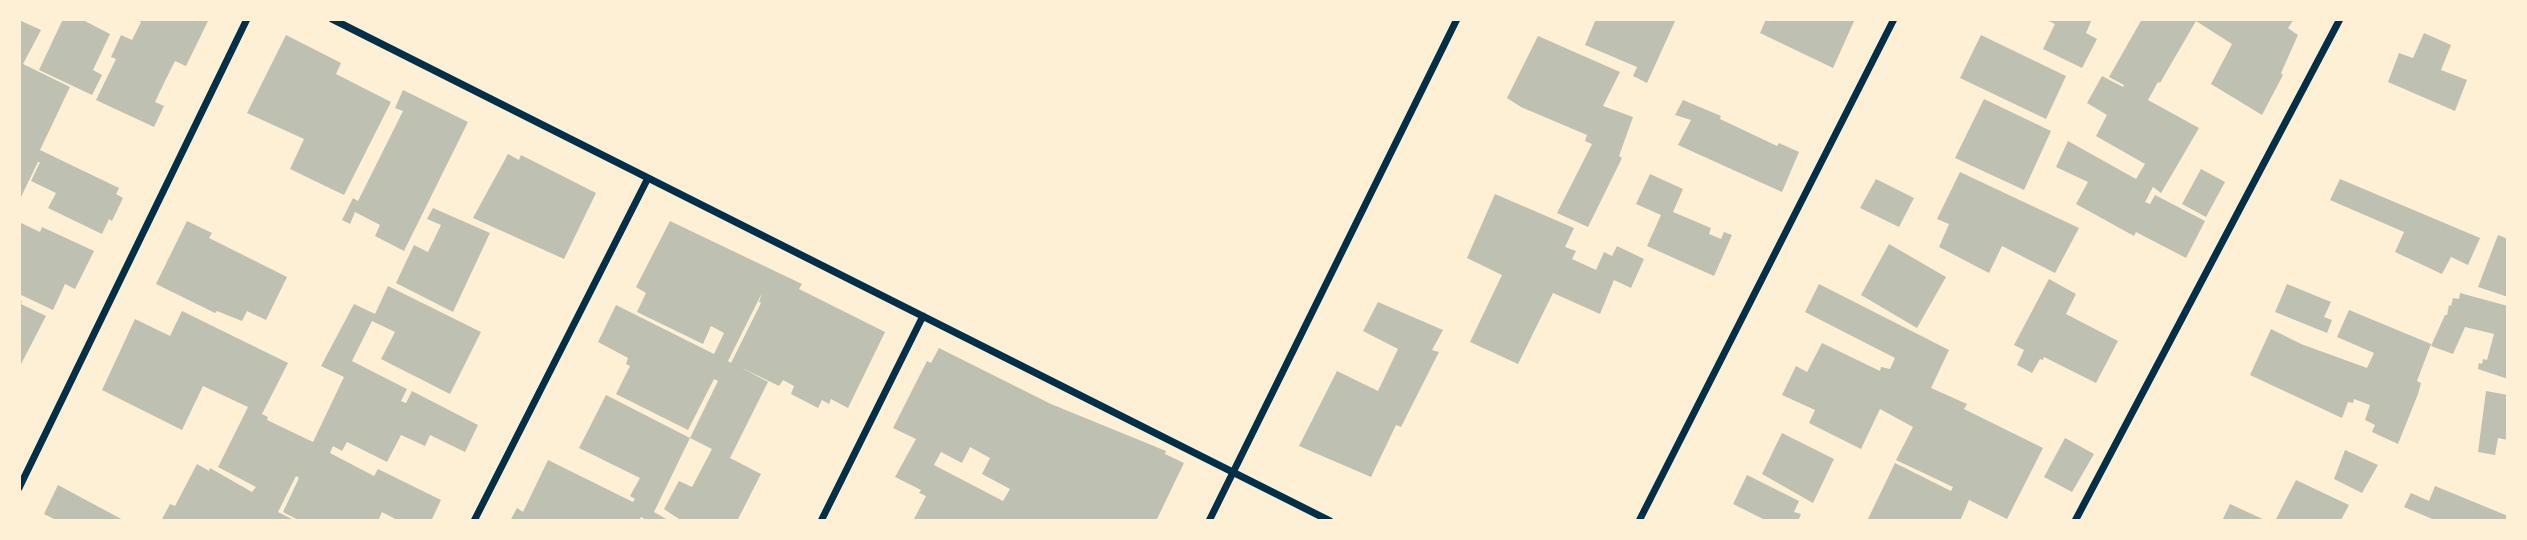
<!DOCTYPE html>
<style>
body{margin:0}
#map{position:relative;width:2527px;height:540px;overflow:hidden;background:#fdf0d5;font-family:Lora,serif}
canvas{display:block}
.frame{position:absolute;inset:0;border:21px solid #fdf0d5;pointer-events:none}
</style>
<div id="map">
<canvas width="2527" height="540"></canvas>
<div class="frame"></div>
</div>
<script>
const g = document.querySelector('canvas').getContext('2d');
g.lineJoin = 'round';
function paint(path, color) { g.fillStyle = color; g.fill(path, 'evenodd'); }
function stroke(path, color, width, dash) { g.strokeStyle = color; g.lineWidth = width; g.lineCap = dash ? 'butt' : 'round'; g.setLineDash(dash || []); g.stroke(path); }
const building = new Path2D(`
 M63 19H81L110 34 93 70 102 75 92 95 39 70Z
 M135 19 208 21 186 66 175 61 165 81 155 102 164 106 154 127 96 100 116 59 111 57 121 35 132 40 141 22Z
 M1596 19H1676L1647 83 1633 76 1637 67 1585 45Z
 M1766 19H1855L1833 68 1760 33Z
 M2044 19H2092L2086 33 2097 39 2082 68 2043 49 2055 24Z
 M2142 19H2294L2288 28 2298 35 2281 73 2283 75 2262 115 2211 84 2232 44 2196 21 2160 83 2158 82 2148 100 2199 128 2161 193 2153 187 2145 202 2150 204 2155 195 2205 221 2186 258 2136 232 2134 236 2076 204 2088 182 2056 167 2068 141 2136 179 2145 164 2096 136 2107 115 2087 103 2102 76 2123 87 2124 85 2109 77Z
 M19 20 41 30 23 64 70 87 40 150 119 188 116 194 123 198 112 221 109 219 102 234 48 208 56 193 31 181 40 162H38L19 201Z
 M2424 33 2451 45 2441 70 2467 80 2455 111 2388 82 2399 53 2413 58Z
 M286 35 341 63 336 74 391 102 344 195 290 169 304 139 247 113Z
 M1981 35 2066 76 2046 119 1960 78Z
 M1538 36 1620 72 1603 106 1633 117 1619 156 1622 158 1588 227 1557 213 1592 144 1585 141 1587 135 1521 107 1507 98Z
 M403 90 468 122 404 251 375 236 380 225 355 212 350 224 342 220 353 198 358 201 403 111 395 108Z
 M1984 99 2051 131 2024 190 1955 158Z
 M1683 100 1721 116 1720 119 1777 146 1779 143 1799 152 1782 192 1678 145 1691 120 1675 115Z
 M508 154 519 160 521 155 596 193 564 259 473 218Z
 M2201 169 2225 182 2206 217 2182 204Z
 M1960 172 2079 228 2055 273 2002 246 1989 273 1939 247 1949 224 1937 219Z
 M1650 174 1683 189 1673 212 1711 228 1709 234 1721 239 1724 232 1732 235 1714 276 1647 246 1661 215 1636 204Z
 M1876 179 1914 198 1899 227 1860 208Z
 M2340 179 2480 238 2468 265 2451 257 2442 274 2395 252 2404 232 2330 200Z
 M1495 194 1574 228 1565 247 1576 251 1572 259 1596 270 1604 252 1612 256 1617 246 1644 259 1631 288 1614 280 1600 314 1553 293 1518 364 1470 342 1502 275 1467 258Z
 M433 208 490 233 453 312 396 283 414 245 428 252 441 225 427 219Z
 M187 221 212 233 209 238 287 277 266 320 247 311 242 321 217 311 215 313 156 284Z
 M670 221 802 284 799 289 885 332 848 408 831 399 829 404 822 400 818 408 791 394 794 386 783 380 779 386 740 367 768 382 730 458 761 474 737 521H682L664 509 679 481 692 487 712 449 690 438 718 381 714 379 688 430 616 394 630 366 626 364 628 358 598 342 616 305 714 354 724 333 711 326 703 344 637 312 646 293 636 287ZM762 293 759 302 761 303 731 363 728 361Z
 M19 222 40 232 42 227 94 251 75 289 65 284 53 310 19 294Z
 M2498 235 2508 239V297L2478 287Z
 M1889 244 1946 277 1917 328 1861 295Z
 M2049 279 2076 294 2066 314 2118 341 2096 383 2044 357 2043 360 2040 359 2032 373 2017 365 2024 350 2014 345Z
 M1819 284 1949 350 1931 388 1967 404 1964 409 2043 448 2007 519 1969 500 1960 521H1867L1895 463 1951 491 1953 487 1896 460 1913 427 1880 409 1861 449 1809 423 1815 410 1782 395 1796 366 1807 372 1822 343 1880 371 1881 367 1890 369 1895 358 1805 312Z
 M2287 284 2331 302 2324 317 2332 320 2327 333 2275 312Z
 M388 286 481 332 450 394 381 359 395 332 372 321 352 361 407 389 401 401 406 403 412 391 478 425 465 452 430 435 425 446 401 435 387 462 347 442 342 451 333 446 330 453 374 476 378 469 441 500 431 521H399L382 512 378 521H300L283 512 299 478 296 476 278 512 296 521H161L170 504 175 506 197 464 209 471 210 468 252 492 256 487 218 467 248 407 203 386 182 430 102 390 135 319 170 336 182 311 288 363 262 414 268 417 267 420 313 442 344 377 321 366 354 304 375 314Z
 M2460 293 2508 306V379L2478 369 2479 363 2482 364 2483 359 2487 360 2494 334 2465 327 2453 354 2431 346 2445 315H2447L2449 305 2451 306 2453 298 2459 299Z
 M19 300 22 301 21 304 46 316 19 368Z
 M1378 302 1443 330 1432 350 1439 352 1401 427 1396 425 1371 477 1299 446 1337 371 1378 391 1398 349 1363 331Z
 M2349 310 2431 344 2417 381 2421 383 2418 394 2398 444 2372 432 2375 425 2365 420 2370 405 2354 399 2353 403 2348 402 2342 418 2250 375 2271 329 2301 344 2367 368 2374 353 2337 337Z
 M939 348 1051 404 1166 451 1165 454 1184 463 1156 521 914 519 926 496 919 493 921 490 895 477 916 439 893 428 927 361 931 363ZM970 447 990 458 982 474 1010 489 1003 501 934 465 941 452 962 463Z
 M2486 391 2508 395V440L2498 438 2495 455 2478 452Z
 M606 395 690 438 654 512 670 521H648L641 517 639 521H510L517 508 523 512 548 460 633 502 635 499 630 496 640 478 579 448Z
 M1782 433 1834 459 1813 503 1762 474Z
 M2065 438 2094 454 2072 492 2044 477Z
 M2345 450 2378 465 2362 493 2334 479Z
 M1747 475 1799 501 1794 512 1801 514 1798 521H1767L1733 504Z
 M2296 480 2349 505 2341 520 2275 521Z
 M58 485 125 521H58L44 514Z
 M2435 486 2508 516 2506 521H2437L2404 507 2411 493 2429 501Z
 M2230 504 2267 521H2222Z`);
const minor = new Path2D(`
 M332 19 1330 521
 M19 488 247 19
 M474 521 648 178
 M821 521 923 316
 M1209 521 1457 19
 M1639 521 1894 19
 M2075 521 2340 19`);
paint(building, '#bec0b2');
stroke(minor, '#003049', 7);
</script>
